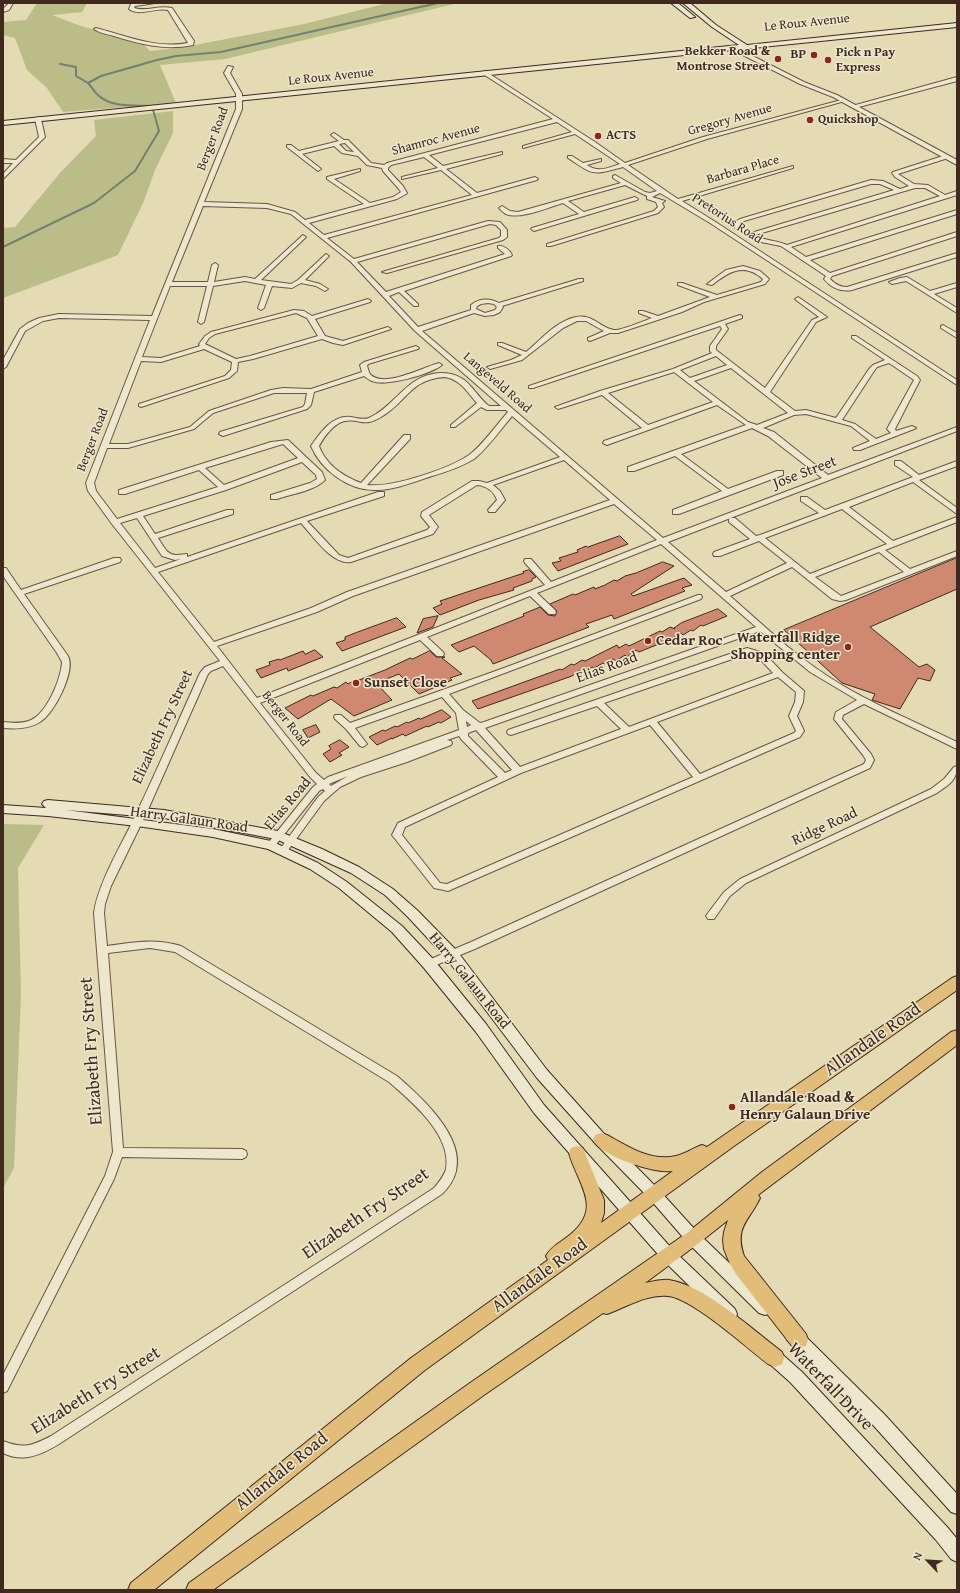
<!DOCTYPE html>
<style>
body{margin:0}
#map{position:relative;width:960px;height:1593px;overflow:hidden;background:#e4dab3;font-family:"Gentium Book Plus",serif}
canvas{display:block}
.frame{position:absolute;inset:0;border:4px solid #41291f;pointer-events:none}
.north{position:absolute;left:908px;top:1541px;width:40px;height:40px;-webkit-text-stroke:3px #ede7ce;paint-order:stroke;rotate:295deg;font-size:11px;font-weight:700;line-height:16px;text-align:center;color:#41291f}
.north::after{content:'';display:block;margin:auto;width:14px;height:18px;background:#41291f;clip-path:polygon(50% 0,100% 100%,50% 72%,0 100%)}
</style>
<div id="map">
<canvas width="960" height="1593"></canvas>
<div class="frame"></div>
<div class="north">N</div>
</div>
<script>
const g = document.querySelector('canvas').getContext('2d');
g.lineJoin = 'round';
function paint(path, color) { g.fillStyle = color; g.fill(path, 'evenodd'); }
function stroke(path, color, width, dash) { g.strokeStyle = color; g.lineWidth = width; g.lineCap = dash ? 'butt' : 'round'; g.setLineDash(dash || []); g.stroke(path); }
function drawText(font, color, halo, rows, align = 'center') {
  g.font = font + ' "Gentium Book Plus",serif'; g.lineWidth = 3; g.setLineDash([]); g.textBaseline = 'middle'; g.strokeStyle = halo; g.fillStyle = color; for (const [text, x, y, turn = 0] of rows) {
    g.save(); g.translate(x, y); g.rotate((+turn || 0) * Math.PI / 180); g.textAlign = isNaN(turn) ? turn : align; if (halo) g.strokeText(text, 0, 0); g.fillText(text, 0, 0); g.restore();
  }
}
const green = new Path2D(`
 M37 3H87L82 12 52 15 78 25 143 44 150 51 185 47 304 24 388 3H458L225 59 160 65 176 103 63 112 47 88 27 70 15 38 3 35V22L26 20Z
 M173 111V133L155 170 144 201 118 255 3 298V228L15 227 60 173 96 136 94 120Z
 M3 824 44 825 18 868 21 994 14 1168 3 1188Z`);
const stream = new Path2D(`
 M60 64 76 67V76L88 83
 M3 247 94 203 135 171 159 131 152 106C135 105 111 108 98 95 94 92 92 87 88 83L101 76 157 60 176 56 221 52 438 3`);
const building = new Path2D(`
 M620 536 628 544 558 571 552 563 561 561 559 558 578 552 577 550 586 546 587 547Z
 M957 558V589L870 627 919 667 927 664 935 670 930 681 918 678 900 709 872 700 875 694 842 683 784 630Z
 M663 562 674 566 631 594 633 596 684 578 692 585 682 588 685 591 614 619 612 615 586 624 589 627 493 664 491 660 474 646 459 652 451 645 524 616 523 614 540 607 548 615 555 616 557 611 550 604 573 594 575 595 594 587 595 589 605 585 614 580 617 581 625 576 636 573Z
 M529 570 536 577 532 579V581L513 588 514 590 479 600 440 615 433 608 442 604 440 601 524 573 523 572Z
 M718 609 727 616 703 626 701 625 693 631 691 630 683 635 681 633 671 639 639 652 636 650 627 657 625 655 616 661 613 659 605 664 603 663 594 668 592 667 584 673 580 670 572 676 478 709 472 701 560 669 562 670 571 664 574 665 582 660 585 661 617 645 619 648 626 644 629 646 660 631 662 632 670 627 675 629 674 628 681 623Z
 M438 616 433 627 417 633 423 619Z
 M397 618 406 627 342 651 336 643 345 640V637L355 633Z
 M315 650 323 657 288 671 287 668 261 678 256 670 270 665 269 662 279 659 280 660 303 651 305 654Z
 M430 651 436 657H445L442 658 462 674 450 678 452 680 419 694 399 674 376 683 392 700 354 716 331 699 298 719 285 708 311 695 313 696 334 687 337 688 346 682 348 684 357 679 359 680 385 670 410 658 412 659Z
 M442 710 451 717 441 723 439 722 428 727 427 726 405 736 403 734 392 739V738L377 745 369 737 383 730 385 731 395 726 397 727 407 722 408 723 419 718 420 719Z
 M316 725 320 732 308 738 303 730Z
 M340 740 349 747 339 753 342 755 330 762 323 754 331 749 329 746Z`);
const minor = new Path2D(`
 M9 3H13L9 10 3 12V9Z
 M139 3H155L135 6 134 8C146 12 159 5 172 8L194 41 193 45C165 51 140 44 114 36 107 34 99 33 94 29L96 28C126 36 156 49 188 43L168 10C155 7 140 17 129 9L131 4Z
 M228 66 233 67 230 73 242 94V109L204 202 267 204 295 212 305 220 364 204 327 179V177L360 169V171L334 179 370 203 393 197 401 192 398 188 383 171 382 168 367 165 358 156 342 153 334 146 302 154 320 168 321 169 318 171 287 147V145H291L299 151 339 141 331 135 334 133 344 140H348L371 163 384 165 387 163 553 119 483 74 482 73 485 71 595 142 625 163 703 137 845 99V101L707 139 628 165 678 199 793 166V168L682 201 714 221 957 380V385L710 223 660 193 652 197 665 201 662 203 664 207 658 213 551 246H547V244L654 211 658 207 656 202 647 199V196L625 185 568 201 584 212 635 197 638 199 637 200 534 231 531 229 532 228 579 214 563 203C550 207 519 220 506 214 504 213 501 210 499 208L502 206 510 211 518 212 621 183 613 178V176L615 175 645 192 650 193 657 191 623 167C592 175 595 176 568 158V156H572L583 163 601 159V161L587 165C598 173 608 168 620 164L575 134 523 148V146L572 132 557 122 429 155 443 166 502 152V154L446 169 477 193 535 177 538 179 537 180 327 238 354 259 488 221 500 222 507 230V237L503 240 387 273 382 272 499 238 501 236V230L496 225 490 224 357 262 386 292 505 254 498 248V246C503 245 510 250 512 255L511 256 404 291 418 304V306H414L399 292 389 296 418 327 471 310V305C479 298 490 298 499 303L579 279H583V281L502 306 503 307 500 312 494 315 485 316 474 313 422 331 663 538 822 478 768 436 752 428 681 454 728 489 777 471H783V475L679 514H673V510L722 491 675 456 634 471H628V467L746 425 717 405 607 445 603 443 604 441 642 428 602 395 558 409 555 407 600 391 673 369 712 353 710 351V346L722 329 720 326 533 388H529V386L740 315 742 316V318L725 324 728 329 716 346V350L765 388 812 320 819 317 796 300 795 299 798 297 827 317 816 322 770 392 795 411 806 410 836 418 869 369 873 365 885 360 852 338V336H856L917 376 920 380 895 429 896 431 912 426 916 428 914 429 860 450H854L853 448 870 441 851 426 806 414 794 415 763 428 774 432 828 475 957 427V431L668 542 726 592 787 563 759 541 720 556H714L713 554 714 552 750 539 729 522V518H735L756 536 760 535 819 513 801 501V497H807L825 510 913 477 895 465V461H901L919 475 957 461V466L919 480 957 508V514L913 482 849 507 893 541 957 517V522L885 550 910 569 957 551V556L846 600 840 601 832 599 792 567 730 596C762 624 793 654 829 677 869 703 914 721 957 742V749L864 704 843 715 842 719 871 754 874 760 870 768 477 948 429 968 426 967 424 964 426 961 471 942 864 764 866 760 863 755 834 719 836 712 857 700 810 672 760 631 485 728 520 767 621 729 597 706 511 735 508 734 507 732 508 730 747 648 764 653 782 672 804 691 803 702 797 716 804 731 800 737 448 891 434 888 392 835 398 823 498 777 461 739 459 736 447 740 451 741 452 743 451 745 407 762 361 777 340 787 324 801 286 853 283 854 278 851 280 849 318 797 325 791 323 789 319 791 274 847H268L266 845 268 843 313 787 317 784 310 777 223 666 211 671 208 674 147 812 111 886 105 904 104 913 107 946C133 942 156 938 181 946L397 1076C420 1096 465 1136 456 1171 454 1180 448 1188 442 1194L59 1444C41 1455 23 1463 3 1453V1441C23 1449 32 1446 51 1436L434 1188C439 1182 444 1176 446 1169 452 1135 412 1102 389 1082L175 952 150 948 108 953 123 1148 242 1149 246 1151 247 1154 246 1157 242 1159 122 1157 114 1179 7 1391 3 1393V1375L105 1176 113 1152 94 913C98 882 124 841 137 812 159 766 179 719 200 673L205 667 220 661 112 524 88 491 86 483 150 320 59 318 43 321 25 331 6 367 3 369V360L20 329 28 323 39 318 59 314 152 316 236 109V94L224 73ZM345 143 354 152 346 151 339 144ZM424 157 438 168 402 177V179L441 170 472 195 324 235 309 223 397 199 406 194 407 193 403 186 388 170V168L391 165ZM203 206 267 208 291 214 351 262 415 331 501 406H489C478 398 472 384 461 378 455 374 447 373 440 373 406 375 397 405 369 418 363 420 357 418 351 417 333 414 320 433 311 446 321 470 349 491 376 490 394 490 414 482 432 476 446 472 461 467 474 459 485 451 503 427 512 416L560 457 487 483 479 481H472L422 512 421 516 430 527 427 530 348 558 339 555 307 521 384 496V492H378L187 557V554C183 554 181 555 177 555 167 556 163 545 158 538L233 514V510H227L155 534 143 516 226 490 302 462 316 475 317 479 310 483 271 495V499H277C291 494 314 491 325 480L322 472 288 440 271 442 119 490V494H125L199 470 218 487 117 519 96 491 94 483 107 448H128L194 429 213 413 274 393H307L305 404 303 407 220 432 219 434 223 436 307 409 311 405 314 392 364 376C367 378 369 380 372 381 386 387 431 374 442 365L439 363C424 367 383 389 370 374 369 373 368 368 367 366L368 364 418 349 419 348 416 346 364 362 360 365 362 372 311 389 283 388 271 390 209 411 190 427 128 444H109L141 361 161 362 204 349 232 362 231 370 225 376 139 404V406L141 407 229 378 237 371 238 362 253 359 322 339 333 343 343 345 391 329 388 327 343 341 325 336 315 319 370 302 371 301 368 299 312 316 304 311 294 310 211 332 205 336 199 344 200 346 161 358 142 357 170 286H207L198 322 201 324 204 322 213 286 245 281 266 285 258 308 261 310 264 308 272 286 292 288 301 283 316 286 325 291 328 289 320 284 305 280 329 256 326 254 298 280 291 284 261 280 305 238 306 237 303 235 255 279 245 277 214 282 218 265 215 263 212 265 208 282H172ZM488 303 494 304 497 307 495 310 485 313 476 309 477 306 481 304ZM296 313 307 318 318 336 250 356 236 359 205 344 209 338 215 334ZM716 356 727 365 690 378 680 370ZM889 363 914 380 887 429 891 433 876 439 855 424 842 420 874 371 877 367ZM731 368 788 413 757 425 748 422 694 381ZM674 372 713 402 648 425 608 393ZM445 377C461 380 467 392 477 403L451 425V427H455L481 407 487 410H506L508 412C498 423 481 447 469 455 449 469 391 488 367 485L410 439V435H404L361 483C343 476 326 465 319 446 324 437 334 423 345 421 360 418 363 428 381 417 407 402 410 379 445 377ZM283 444 298 458 224 485 205 468ZM564 460 610 500 347 592 311 608 214 642 158 572 301 523C313 536 332 565 351 562L433 534 438 527 429 515 477 485C486 486 494 491 497 500L488 510 489 512H495L505 500 500 491 493 485ZM614 504 657 540 551 582 531 559H525L524 561 525 563 545 585 257 698 217 646 317 612 353 596ZM842 509 887 544 810 574 765 538ZM137 518 162 556 175 560 181 559 155 568 120 523ZM661 544 756 627 484 722 480 723 463 710 449 694 701 599 702 597 701 595H698L504 668 350 723 341 715H335L334 717 335 719 346 729 360 746 363 747 367 744 355 728 442 697 456 713 459 730 328 777 324 780 316 773 260 703 420 640 437 656H443L444 654 443 652 427 637 530 596 549 614H555L556 612 555 610 537 593ZM879 552 904 572 841 596 815 577ZM747 654 758 657 773 673 629 727 604 703ZM778 677 796 692 795 702 789 716 796 731 794 733 700 774 657 722ZM466 721 471 725 467 727ZM650 725 693 777 447 884 440 883 402 835 405 827 521 773ZM476 730 512 770 505 773 468 736V733ZM348 776 331 786 329 784Z
 M957 77V81L855 108 852 106Z
 M38 117 41 119 45 137 3 179V174L13 163H3V159L16 160 39 137 35 119Z
 M946 155 949 157 948 158 898 174 914 184 928 185 945 195 957 191V195L791 247 806 257 957 210V214L810 260 830 273 957 232V236L832 276 830 279C835 284 840 287 847 287L957 253V257L852 290C841 292 831 288 824 279L826 276 781 246 756 241 734 227 735 222 740 219 871 180 883 181 900 189 909 186 895 177 892 173 893 172ZM871 184H880L894 190 751 233 740 226V224L744 221ZM915 188H925L940 196 787 245C777 240 764 241 755 235Z
 M743 266 760 271 769 279 765 284 704 302 682 312 618 333H610L590 341 588 340V338L604 331 586 321H577L563 328 522 360 490 369 487 367 511 360 522 355 498 345V343H502L526 352C541 340 556 321 576 317 593 314 600 328 614 330 620 331 644 321 652 318L639 313V311H643L658 316 710 297 678 285V283H682L717 295 761 282 763 279C744 262 728 272 712 285L707 284 726 270Z
 M907 277 930 291 957 283V287L934 294 957 308V313L906 281 892 284 889 282 900 278Z
 M943 325 957 333V338L941 328V326Z
 M114 558H120L121 560 120 562 24 594 68 656C76 671 54 714 40 722 29 729 15 729 3 728V722C12 723 22 724 31 720 47 713 61 679 62 662L57 653 3 576V568H6L21 590Z
 M957 766C957 781 948 785 937 793L746 883 730 896 714 919H708L706 916 708 913 724 892 740 879 931 789 944 779 954 767Z`);
const tertiary = new Path2D(`
 M733 46 804 82 837 95 957 160V165L833 97 800 84 731 49 730 48Z`);
const secondary = new Path2D(`
 M671 3H678L695 17 690 18Z
 M683 3H690L716 25 747 45 957 23V27L3 125V121L739 45 712 27Z
 M48 800 164 810 278 831 322 849 359 867 393 889 418 911 457 951 547 1070 606 1136 659 1190 698 1233 771 1303 773 1308 771 1313 765 1315 759 1313 688 1243 649 1198 596 1144 537 1078 447 959 408 917 385 895 351 873 276 839 164 818 66 810 213 829 271 841 318 863 347 882 402 926 434 960 486 1024 544 1105 673 1250 735 1309 737 1314 735 1319 729 1321 723 1319 663 1260 534 1113 476 1032 424 968 392 932 339 888 310 869 268 849 213 837 137 826 48 816 3 813V805L46 808 42 804 44 801Z
 M793 1328 799 1330 885 1415 957 1494V1514L951 1512 873 1425 787 1340 785 1335 787 1330Z
 M769 1346 775 1348 802 1372 948 1528 957 1539V1562L951 1559 936 1540 790 1382 763 1358 761 1353 763 1348Z`);
const primary = new Path2D(`
 M957 976V990L734 1146 425 1370 154 1590H128L131 1583 411 1358 548 1260 546 1256C551 1246 563 1241 571 1234 603 1207 578 1185 569 1153L571 1148 577 1146 583 1148 604 1200V1213L601 1223 673 1171C654 1174 601 1156 593 1140L595 1135 601 1133 607 1135C629 1147 651 1162 676 1156 685 1154 693 1148 702 1145L707 1147 952 978Z
 M957 1030V1045L758 1195 760 1198C749 1221 734 1227 744 1256L806 1334 808 1340 806 1346 799 1348 792 1346 736 1274 730 1264 724 1249 723 1240 724 1232 728 1220 699 1243 645 1283C652 1282 661 1279 669 1280 704 1285 753 1330 782 1352L784 1358 782 1364 775 1367 768 1364C747 1348 692 1298 668 1296 646 1294 627 1307 607 1314L603 1313 484 1395 213 1590H186L189 1583 470 1383 687 1233 762 1172 889 1079 951 1032Z`);
const markers = [
 [814,55,4,"#8f2418"],
 [778,59,4,"#8f2418"],
 [828,60,4,"#8f2418"],
 [810,120,4,"#8f2418"],
 [598,136,4,"#8f2418"],
 [648,641,4,"#8f2418"],
 [848,647,4,"#8f2418"],
 [356,683,4,"#8f2418"],
 [732,1107,4,"#8f2418"]
];
const farStreetnames = [
 ["Le Roux Avenue",807,23,-6],
 ["Le Roux Avenue",331,77,-6],
 ["Gregory Avenue",730,120,-16],
 ["Berger Road",213,139,-69],
 ["Shamroc Avenue",436,140,-15],
 ["Barbara Place",743,170,-16],
 ["Pretorius Road",727,219,33],
 ["Langeveld Road",497,383,41],
 ["Berger Road",93,440,-69],
 ["Berger Road",285,719,52]
];
const farPoinames = [
 ["Bekker Road &",770,52,"right"],
 ["Montrose Street",770,67,"right"],
 ["Pick n Pay",836,53],
 ["Express",836,68],
 ["BP",806,55,"right"],
 ["Quickshop",818,120],
 ["ACTS",606,136]
];
const streetNames = [
 ["Jose Street",805,473,-21],
 ["Elias Road",607,668,-20],
 ["Elizabeth Fry Street",163,727,-65],
 ["Elias Road",288,804,-50],
 ["Harry Galaun Road",189,820,8],
 ["Ridge Road",825,827,-25],
 ["Harry Galaun Road",469,981,51]
];
const poiNames = [
 ["Waterfall Ridge",840,638,"right"],
 ["Shopping center",840,655,"right"],
 ["Cedar Roc",656,641],
 ["Sunset Close",364,683],
 ["Allandale Road &",740,1098],
 ["Henry Galaun Drive",740,1115]
];
const nearStreetnames = [
 ["Allandale Road",873,1040,-35],
 ["Elizabeth Fry Street",92,1051,-94],
 ["Elizabeth Fry Street",366,1214,-34],
 ["Allandale Road",540,1276,-36],
 ["Waterfall Drive",830,1387,46],
 ["Elizabeth Fry Street",96,1391,-32],
 ["Allandale Road",282,1472,-39]
];
paint(green, '#bbbd88');
stroke(stream, '#748172', 2);
paint(building, '#cf8970');
stroke(building, '#41291f', 1);
stroke(minor, '#6a5544', 2);
stroke(tertiary, '#6a5544', 2);
stroke(secondary, '#41291f', 2);
stroke(primary, '#41291f', 2);
paint(minor, '#ede7ce');
paint(tertiary, '#ede7ce');
paint(secondary, '#ede7ce');
paint(primary, '#e2bd7a');
for (const [x, y, r, color] of markers) { const dot = new Path2D(); dot.arc(x, y, r, 0, 2 * Math.PI); g.fillStyle = color; g.fill(dot); stroke(dot, '#ede7ce', 1.5); }
drawText('13px', '#41291f', '#ede7ce', farStreetnames);
drawText('bold 13px', '#41291f', '#ede7ce', farPoinames, 'left');
drawText('15px', '#41291f', '#ede7ce', streetNames);
drawText('bold 15px', '#41291f', '#ede7ce', poiNames, 'left');
drawText('18px', '#41291f', '#ede7ce', nearStreetnames);
</script>
